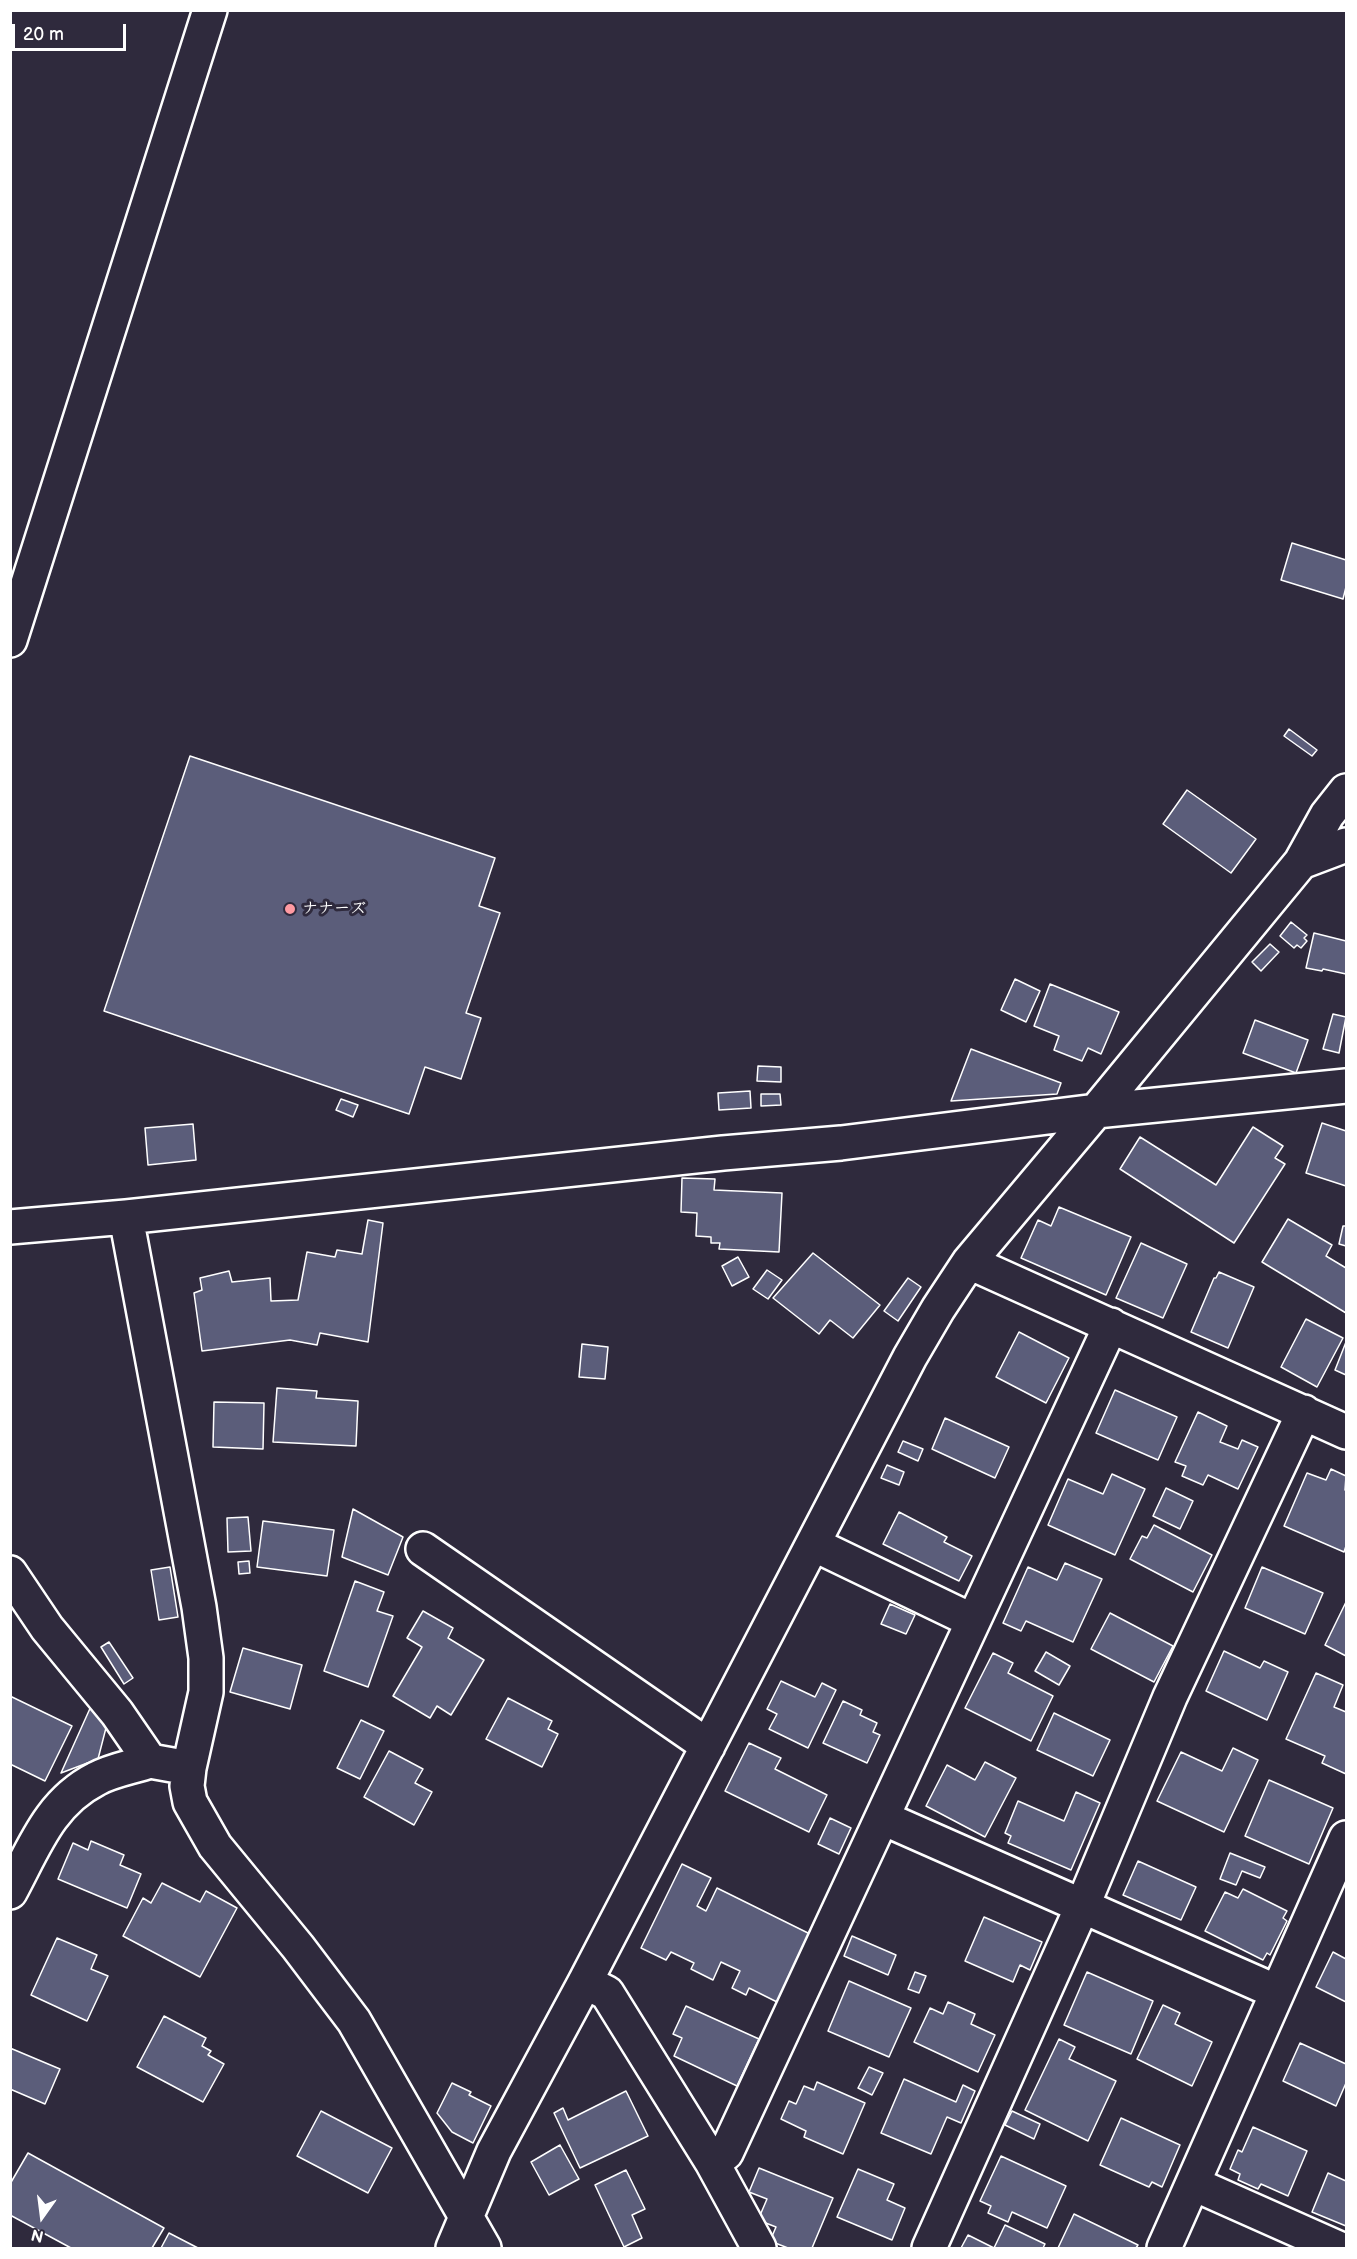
<!DOCTYPE html>
<meta charset="utf-8">
<style>
body{margin:0}
#map{position:relative;width:1357px;height:2259px;overflow:hidden;background:#2f2a3d;font-family:"Balsamiq Sans",sans-serif}
canvas{display:block}
.frame{position:absolute;inset:0;border:12px solid #fff;pointer-events:none}
.north{position:absolute;left:12px;top:2187px;width:60px;height:60px;-webkit-text-stroke:4px #2f2a3d;paint-order:stroke;rotate:194deg;font-size:16px;font-weight:700;line-height:24px;text-align:center;color:#fff}
.north::after{content:'';display:block;margin:auto;width:21px;height:27px;background:#fff;clip-path:polygon(50% 0,100% 100%,50% 72%,0 100%)}
.scale{position:absolute;left:12px;top:24px;width:114px;height:27px;box-sizing:border-box;border:3px solid #fff;border-top:0;padding-left:8px;font-size:18px;line-height:21px;white-space:nowrap;color:#fff;-webkit-text-stroke:4px #2f2a3d;paint-order:stroke}
</style>
<div id="map">
<canvas width="1357" height="2259"></canvas>
<div class="frame"></div>
<div class="north">N</div>
<div class="scale">20 m</div>
</div>
<script>
const g = document.querySelector('canvas').getContext('2d');
g.lineJoin = 'round';
function paint(path, color) { g.fillStyle = color; g.fill(path, 'evenodd'); }
function stroke(path, color, width, dash) { g.strokeStyle = color; g.lineWidth = width; g.lineCap = dash ? 'butt' : 'round'; g.setLineDash(dash || []); g.stroke(path); }
function drawText(font, color, halo, rows, align = 'center') {
  g.font = font + ' "Balsamiq Sans","Klee One",sans-serif'; g.lineWidth = 6; g.setLineDash([]); g.textBaseline = 'middle'; g.strokeStyle = halo; g.fillStyle = color; for (const [text, x, y, turn = 0] of rows) {
    g.save(); g.translate(x, y); g.rotate((+turn || 0) * Math.PI / 180); g.textAlign = isNaN(turn) ? turn : align; if (halo) g.strokeText(text, 0, 0); g.fillText(text, 0, 0); g.restore();
  }
}
const building = new Path2D(`
 M1292 543 1346 560V587L1343 599 1281 580Z
 M1289 729 1317 750 1312 756 1284 736Z
 M190 756 495 858 479 906 500 913 466 1013 481 1018 461 1079 425 1067 409 1114 104 1011Z
 M1187 790 1256 839 1231 873 1163 824Z
 M1291 922 1307 935 1304 938 1307 941 1301 948 1297 945 1294 948 1280 936Z
 M1314 933 1346 941V974L1323 969 1322 971 1306 968Z
 M1270 944 1279 952 1261 971 1252 962Z
 M1015 979 1040 991 1026 1022 1001 1010Z
 M1050 984 1119 1012 1101 1054 1088 1048 1082 1061 1054 1050 1059 1036 1034 1026Z
 M1333 1014 1346 1017 1339 1053 1323 1049Z
 M1255 1020 1308 1040 1296 1073 1243 1053Z
 M971 1049 1061 1083 1057 1094 951 1101Z
 M758 1066 781 1067V1082L757 1081Z
 M750 1091 751 1108 719 1110 718 1093Z
 M761 1094H780L781 1105 761 1106Z
 M341 1099 358 1105 353 1117 336 1110Z
 M1322 1123 1346 1131V1186L1306 1173Z
 M193 1124 196 1160 148 1165 145 1128Z
 M1253 1127 1283 1146 1275 1158 1285 1164 1234 1243 1120 1169 1140 1137 1216 1185Z
 M682 1178 715 1179 714 1190 782 1193 779 1252 719 1249 720 1243H711V1237L696 1236 697 1213 681 1212Z
 M1059 1207 1131 1237 1106 1295 1021 1258 1038 1220 1051 1226Z
 M1288 1219 1332 1245 1326 1256 1346 1268V1313L1262 1262Z
 M368 1220 383 1223 368 1342 320 1333 317 1345 290 1340 202 1351 194 1293 202 1290 200 1278 229 1271 232 1282 270 1278 271 1301 298 1300 307 1252 335 1257 337 1250 362 1254Z
 M1343 1226H1346V1246L1339 1244Z
 M1141 1243 1187 1264 1163 1318 1116 1298Z
 M813 1253 880 1305 853 1338 830 1320 819 1334 773 1298Z
 M738 1257 749 1277 732 1286 722 1266Z
 M767 1270 782 1280 768 1299 753 1289Z
 M1219 1272 1254 1287 1228 1348 1191 1332 1214 1278H1216Z
 M908 1278 921 1287 898 1321 884 1311Z
 M1306 1319 1343 1338 1317 1387 1281 1367Z
 M1019 1332 1069 1358 1046 1403 996 1377Z
 M1346 1342V1375L1335 1370Z
 M582 1344 608 1347 605 1379 579 1377Z
 M277 1388 317 1391 316 1398 358 1401 356 1446 273 1442Z
 M1115 1390 1177 1417 1158 1460 1096 1433Z
 M214 1402 264 1403 263 1449 213 1447Z
 M1198 1412 1227 1426 1220 1442 1238 1449 1242 1440 1258 1447 1238 1489 1208 1475 1203 1485 1182 1476 1186 1466 1175 1462Z
 M945 1418 1009 1447 995 1478 932 1449Z
 M903 1441 923 1449 918 1461 898 1452Z
 M887 1465 904 1472 899 1485 881 1478Z
 M1331 1469 1346 1476 1345 1490H1346V1546L1344 1552 1284 1526 1307 1473 1326 1480Z
 M1112 1474 1145 1489 1115 1555 1048 1525 1068 1479 1103 1494Z
 M1166 1488 1193 1501 1180 1529 1153 1516Z
 M353 1509 403 1537 388 1575 342 1557Z
 M899 1512 947 1537 944 1542 972 1556 959 1581 883 1544Z
 M248 1517 251 1551 228 1552 227 1518Z
 M263 1521 334 1530 327 1576 257 1567Z
 M1154 1525 1212 1555 1193 1592 1130 1559 1142 1536 1147 1538Z
 M249 1561 250 1573 239 1574 238 1562Z
 M1065 1563 1102 1579 1073 1642 1026 1621 1021 1631 1003 1623 1028 1567 1057 1580Z
 M170 1567 178 1617 159 1620 151 1570Z
 M1262 1567 1323 1593 1305 1634 1245 1608Z
 M355 1581 384 1592 377 1611 393 1616 368 1687 324 1671Z
 M1346 1602V1656L1325 1645Z
 M890 1604 915 1615 906 1634 881 1624Z
 M423 1611 453 1628 448 1638 484 1660 451 1715 437 1706 430 1718 393 1696 422 1647 407 1638Z
 M1110 1613 1173 1646 1154 1682 1091 1649Z
 M109 1642 133 1678 124 1684 101 1647Z
 M243 1648 302 1665 290 1709 230 1692Z
 M1224 1651 1260 1668 1264 1661 1288 1672 1267 1720 1206 1691Z
 M1046 1652 1070 1666 1059 1685 1035 1671Z
 M993 1653 1013 1663 1008 1673 1053 1696 1031 1741 965 1708Z
 M1316 1673 1343 1685 1334 1707 1346 1712V1774L1322 1763 1325 1756 1286 1739Z
 M781 1681 815 1697 822 1683 836 1690 808 1748 769 1729 777 1714 767 1709Z
 M10 1696 72 1726 45 1781 10 1764Z
 M508 1698 552 1721 548 1729 558 1734 542 1767 486 1739Z
 M843 1701 862 1710 860 1715 877 1723 873 1732 880 1735 867 1763 823 1743Z
 M92 1704 107 1724 98 1759 61 1773Z
 M1054 1713 1110 1740 1093 1776 1037 1750Z
 M361 1720 384 1731 360 1779 337 1768Z
 M749 1743 781 1758 775 1769 827 1795 809 1832 725 1791Z
 M1233 1748 1258 1760 1224 1832 1157 1801 1181 1752 1222 1771Z
 M389 1751 423 1769 415 1783 432 1792 414 1825 364 1797Z
 M985 1762 1016 1778 985 1837 926 1806 947 1765 975 1780Z
 M1269 1780 1333 1808 1309 1864 1245 1836Z
 M1076 1792 1100 1803 1071 1870 1008 1843 1011 1836 1005 1833 1018 1801 1064 1821Z
 M830 1818 851 1828 839 1854 818 1844Z
 M91 1841 124 1855 120 1865 141 1874 127 1908 58 1879 73 1843 88 1850Z
 M1230 1853 1265 1867 1260 1878 1242 1871 1236 1885 1220 1879Z
 M1138 1861 1196 1887 1181 1920 1123 1895Z
 M682 1864 711 1878 697 1906 706 1911 717 1888 810 1934 777 2002 749 1988 746 1995 732 1988 740 1971 721 1962 713 1980 691 1969 694 1963 671 1952 666 1960 641 1948Z
 M162 1883 200 1902 206 1891 237 1908 200 1977 123 1936 143 1898 151 1903Z
 M1243 1889 1287 1911 1283 1918 1287 1921 1270 1955 1267 1953 1263 1960 1205 1931 1225 1892 1238 1898Z
 M984 1917 1042 1942 1030 1970 1020 1965 1013 1982 965 1961Z
 M852 1936 896 1955 888 1975 844 1956Z
 M57 1938 97 1955 91 1969 108 1976 87 2021 31 1995Z
 M1333 1952 1346 1959V2002L1316 1987Z
 M915 1972 926 1976 919 1993 908 1989Z
 M1087 1972 1153 2001 1131 2054 1064 2025Z
 M849 1981 911 2008 889 2057 828 2031Z
 M948 2002 975 2014 971 2024 995 2035 978 2072 914 2042 930 2008 943 2014Z
 M1163 2005 1180 2013 1175 2024 1212 2042 1192 2086 1137 2059Z
 M686 2006 759 2039 737 2086 674 2056 682 2038 673 2034Z
 M164 2016 206 2038 202 2046 211 2051 208 2055 224 2064 203 2102 137 2067Z
 M1059 2039 1075 2047 1069 2059 1116 2081 1088 2141 1025 2110Z
 M1300 2043 1346 2064V2083L1336 2106 1283 2081Z
 M10 2048 60 2069 45 2104 10 2089Z
 M869 2067 883 2073 872 2095 858 2088Z
 M904 2079 956 2102 963 2085 975 2091 961 2123 947 2117 931 2154 881 2133Z
 M817 2082 865 2103 843 2154 804 2137 806 2131 781 2119 789 2101 796 2104 804 2086 814 2090Z
 M452 2083 471 2092 469 2095 491 2106 473 2143 452 2132 437 2113Z
 M626 2091 648 2136 580 2168 554 2113 563 2108 568 2120Z
 M321 2111 392 2148 368 2193 297 2156Z
 M1012 2111 1040 2124 1034 2139 1005 2125Z
 M1121 2118 1180 2145 1162 2187 1152 2182 1149 2187 1100 2165Z
 M1253 2127 1307 2151 1288 2196 1261 2184 1258 2189 1238 2180 1240 2174 1230 2169 1238 2150 1242 2152Z
 M560 2145 579 2179 549 2195 531 2162Z
 M28 2153 164 2228 152 2248H71L10 2215V2184Z
 M1001 2156 1066 2186 1047 2228 1012 2212 1008 2222 988 2213 991 2206 980 2201Z
 M759 2168 833 2198 812 2248H788L770 2241 776 2227 758 2220 767 2199 749 2192Z
 M858 2169 894 2184 887 2200 905 2208 892 2240 837 2217Z
 M626 2170 645 2209 632 2215 642 2238 624 2247 595 2185Z
 M1328 2173 1346 2181V2226L1312 2212Z
 M1074 2214 1138 2245 1136 2248H1058Z
 M1005 2225 1045 2244 1043 2248H961L968 2235 994 2248Z
 M169 2233 198 2248H161Z`);
const street = new Path2D(`
 M1301 862 1327 815 1346 791
 M126 1217 199 1607 206 1658V1692L189 1768 187 1786 190 1802 215 1846 298 1947 354 2021 484 2248
 M10 1227 126 1217 723 1153 841 1143 1096 1111 1346 1086
 M969 1262 1346 1432
 M813 1544 973 1621
 M423 1549 708 1746
 M10 1573 47 1628 117 1713 150 1761 189 1768
 M883 1818 1277 1992
 M10 1892C34 1848 49 1803 96 1779 112 1770 133 1767 150 1761
 M585 1982 607 1993 712 2162 759 2248
 M712 2162 726 2153 1111 1325
 M1194 2184 1338 2248
 M453 2248 494 2151 585 1982 910 1357 938 1309 969 1262 1096 1111 1301 862 1346 845
 M929 2248 1082 1907 1170 1697 1304 1412
 M1164 2248 1346 1838`);
const secondary = new Path2D(`
 M10 640 210 10`);
const markers = [
 [290,909,6,"#ff9aa2"]
];
const poiNames = [
 ["ナナーズ",302,909]
];
paint(building, '#5b5d7a');
stroke(building, '#fff', 1.5);
stroke(street, '#fff', 38);
stroke(secondary, '#fff', 38);
stroke(street, '#2f2a3d', 33);
stroke(secondary, '#2f2a3d', 33);
for (const [x, y, r, color] of markers) { const dot = new Path2D(); dot.arc(x, y, r, 0, 2 * Math.PI); g.fillStyle = color; g.fill(dot); stroke(dot, '#2f2a3d', 2); }
drawText('bold 16px', '#fff', '#2f2a3d', poiNames, 'left');
</script>
